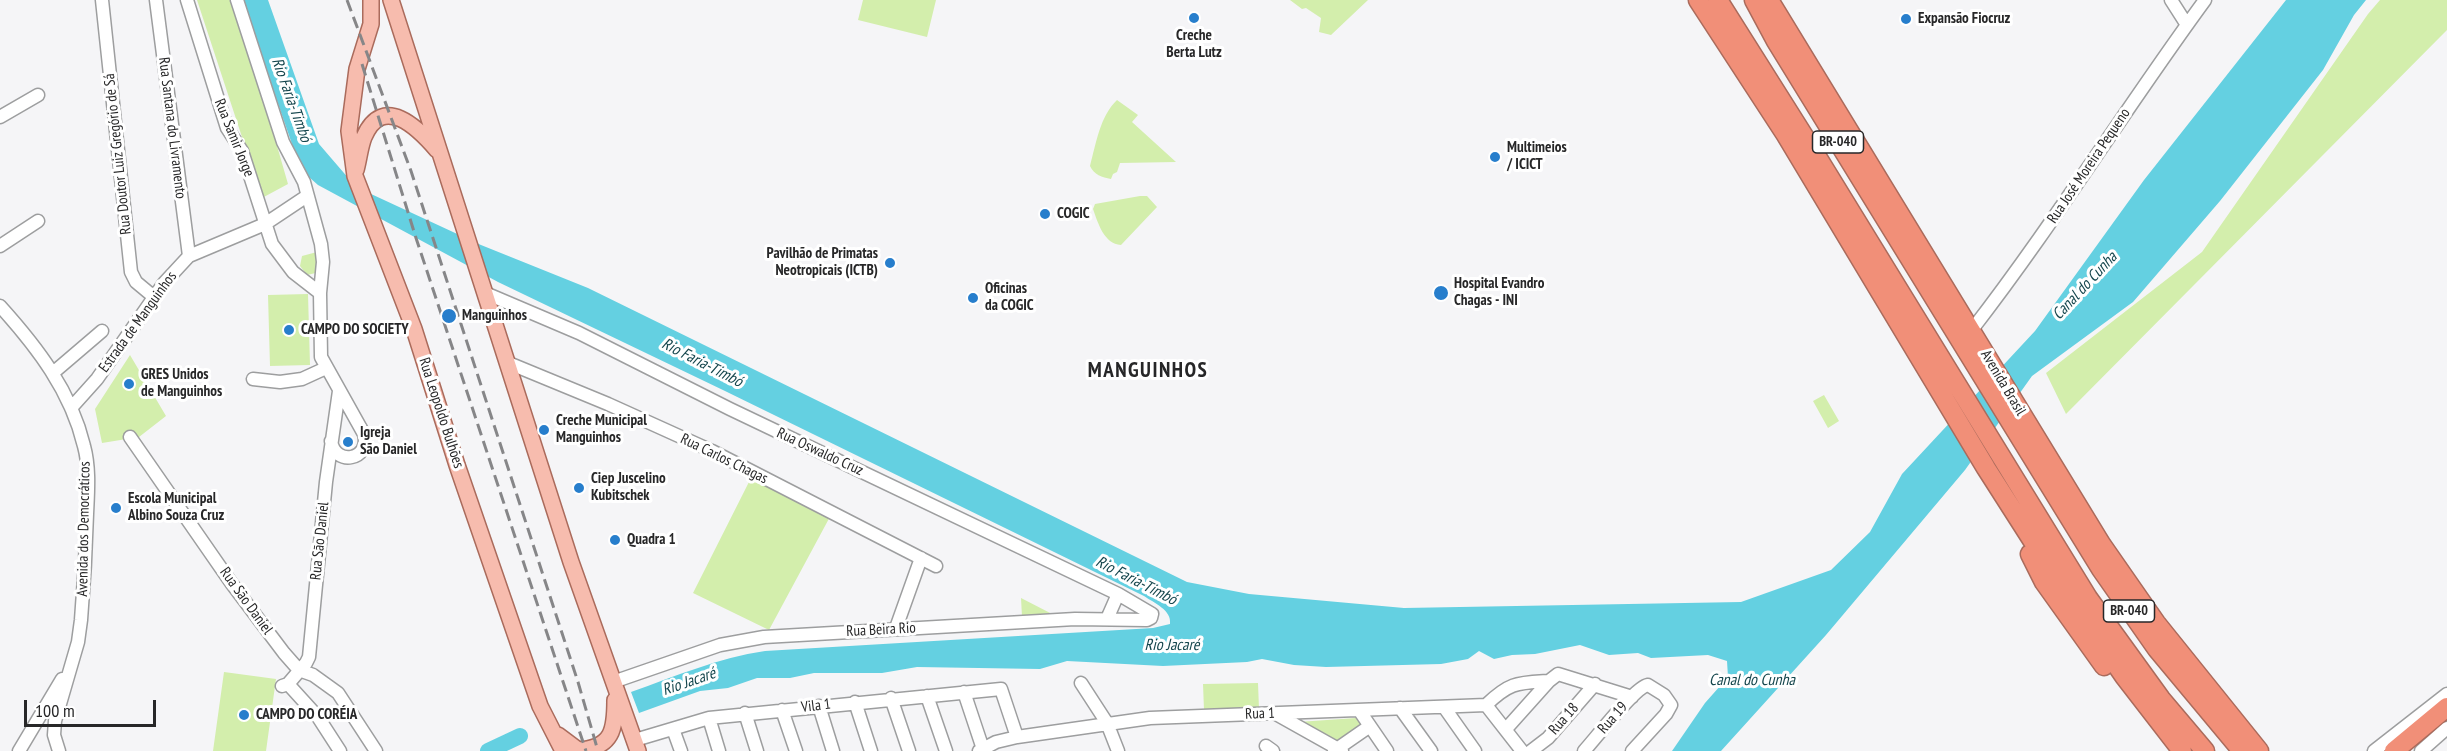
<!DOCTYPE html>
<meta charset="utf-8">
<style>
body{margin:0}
#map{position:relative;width:2447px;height:751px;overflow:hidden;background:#f5f5f7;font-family:"PT Sans Narrow",sans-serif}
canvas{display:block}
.scale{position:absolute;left:24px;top:700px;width:132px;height:27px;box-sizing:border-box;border:3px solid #272728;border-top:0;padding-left:8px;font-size:18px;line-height:21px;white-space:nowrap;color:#272728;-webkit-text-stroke:4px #fff;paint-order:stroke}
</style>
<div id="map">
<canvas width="2447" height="751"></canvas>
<div class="scale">100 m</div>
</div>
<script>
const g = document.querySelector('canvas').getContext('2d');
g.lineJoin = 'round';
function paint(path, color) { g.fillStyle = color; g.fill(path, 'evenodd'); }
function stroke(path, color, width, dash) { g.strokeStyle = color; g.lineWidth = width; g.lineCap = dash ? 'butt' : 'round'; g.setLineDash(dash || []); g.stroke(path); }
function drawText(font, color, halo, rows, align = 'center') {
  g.font = font + ' "PT Sans Narrow",sans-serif'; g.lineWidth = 6; g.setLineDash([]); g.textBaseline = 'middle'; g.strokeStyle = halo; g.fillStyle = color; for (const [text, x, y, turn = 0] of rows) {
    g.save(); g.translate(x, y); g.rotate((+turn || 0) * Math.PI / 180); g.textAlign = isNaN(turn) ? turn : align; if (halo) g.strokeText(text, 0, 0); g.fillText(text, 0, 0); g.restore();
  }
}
const green = new Path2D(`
 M197 0H235L288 184 262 198Z
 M863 0H936L927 37 858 20Z
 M1290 0H1368L1331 35 1319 32 1321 18 1306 8 1302 9Z
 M2380 0H2447V30L2066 414 2046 373 2202 252 2368 14Z
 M1117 100 1138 115 1132 122 1176 162 1120 163 1117 172 1113 174 1111 179C1102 177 1094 175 1090 166 1096 144 1100 116 1117 100Z
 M1140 196H1147L1157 207 1121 245C1104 244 1098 223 1093 209L1095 204Z
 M317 252 320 272 307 275 300 266 302 256Z
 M308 294 310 365 270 366 268 295Z
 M130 355 166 416 139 437 102 443 95 409Z
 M1824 395 1839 421 1828 428 1813 401Z
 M753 474 832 513 769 630 693 593Z
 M1021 598 1056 616 1022 617Z
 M224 672 276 679 266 751H213Z
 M1258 683 1259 709 1204 710 1203 684Z
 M1356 718 1361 720 1362 724 1338 742 1298 722Z`);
const water = new Path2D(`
 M242 0H268L319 144 356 187 481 245 588 288 1187 582 1249 594 1404 608 1741 602 1831 570 1870 532 1902 474 2035 331 2144 180 2286 0H2366L2354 15 2323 70 2220 201 2133 302 2032 376 1965 470 1826 635 1721 751H1672L1705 703 1728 677 1727 661 1708 655 1651 658 1638 653 1609 655 1580 645 1535 654 1512 655 1494 659 1479 651 1468 659 1441 664 1326 667 1294 665 1262 659 1247 662 1163 666 1067 661 1040 669 917 667 882 673H814L790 678H757L728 688 700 691 639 713 631 692C676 676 718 658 765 651L1153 628 1170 624C1172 610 1154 603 1144 596L725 391 498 282 318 185 301 170Z`);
const river = new Path2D(`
 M488 751 520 736`);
const minor = new Path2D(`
 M102 0 131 272 136 282 154 297
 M156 0 189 256
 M187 0 227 128 242 151 272 244 293 272 320 293
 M237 0 283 142 304 182 321 244 323 262 320 293 321 357 364 434C371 460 335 467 331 441
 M2171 0 2187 25
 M0 117 38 95
 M0 246 38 221
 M485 293 579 333 730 409 1118 594 1152 614 1151 618 1147 620 1075 619 764 637 720 645 613 682
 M0 306C37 347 71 391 84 446 90 468 88 492 87 514 86 550 84 585 81 620L78 642 55 721 54 735 59 751
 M1971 331C2054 224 2125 109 2205 0
 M506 362 608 404 712 451 936 566
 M54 372 102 331
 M253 379 280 382 302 379 326 368
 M71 408 97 379 164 283 189 256 265 224 307 196
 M130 437 232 584 284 653 299 670 313 675 338 693 376 751
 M1107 619 1118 594
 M896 628 921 558
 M1081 683 1107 723 1118 751
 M288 684 306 663 309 657 326 482 339 391
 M282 686 288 684 318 717 340 751
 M964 692 983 749
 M927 696 946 751
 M891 698 909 751
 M855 702 871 751
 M1486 705C1510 682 1517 683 1549 681
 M819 706 833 751
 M1444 707 1475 751
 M1400 708 1431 751
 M782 710 796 751
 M1359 710 1387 751
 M745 713 757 751
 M1276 714 1342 751
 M709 718 719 751
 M673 729 681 751
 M1506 729 1549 681 1558 674 1632 697
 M635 740 709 718 1001 689 1017 737
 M1266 746 1273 751
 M19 751 62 679
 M979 751 996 742 1017 737 1150 718 1486 705 1522 751
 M1334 751 1370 726
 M1531 751 1548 738 1595 684
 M1584 751C1596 738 1635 687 1648 685L1664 695 1671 705 1666 714 1632 751
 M2374 751 2447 694
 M2421 751 2447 728`);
const major = new Path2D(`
 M371 0V24L357 69 349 131 355 176 414 329 457 465 540 706 563 751
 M391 0 571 562 638 751
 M356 170C359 159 360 147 364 137 383 93 418 128 437 150
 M558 735 578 750C613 748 615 729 615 700`);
const highway = new Path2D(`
 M1698 0 1786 135 1986 468 2057 579 2124 676 2182 751
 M1718 0 1819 160 2088 598 2161 699 2205 751
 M1754 0 1776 41 2101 569 2157 649 2242 751
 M1769 0 2101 544 2156 623 2259 751
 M2030 554 2044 582 2104 666
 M2394 751 2447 707`);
const rail = new Path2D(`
 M347 0 411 171 578 682 598 751
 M362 64 416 238 586 751`);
const markers = [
 [1194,18,6,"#277ecc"],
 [1906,19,6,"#277ecc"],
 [1495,157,6,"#277ecc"],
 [1045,214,6,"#277ecc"],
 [890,263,6,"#277ecc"],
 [1441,293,8,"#277ecc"],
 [973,298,6,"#277ecc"],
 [449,316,8,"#277ecc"],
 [289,330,6,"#277ecc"],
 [129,384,6,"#277ecc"],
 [544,430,6,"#277ecc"],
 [348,442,6,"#277ecc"],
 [579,488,6,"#277ecc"],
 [116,508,6,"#277ecc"],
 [615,540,6,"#277ecc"],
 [244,715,6,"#277ecc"]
];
const shields = [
 [1838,142,51],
 [2129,611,51]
];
const shieldNames = [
 ["BR-040",1838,142],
 ["BR-040",2129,611]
];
const poiNames = [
 ["Expansão Fiocruz",1918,19],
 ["Creche",1194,36,"center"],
 ["Berta Lutz",1194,53,"center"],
 ["Multimeios",1507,148],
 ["/ ICICT",1507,165],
 ["COGIC",1057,214],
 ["Pavilhão de Primatas",878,254,"right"],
 ["Neotropicais (ICTB)",878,271,"right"],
 ["Hospital Evandro",1454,284],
 ["Chagas - INI",1454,301],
 ["Oficinas",985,289],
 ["da COGIC",985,306],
 ["Manguinhos",462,316],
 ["CAMPO DO SOCIETY",301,330],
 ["GRES Unidos",141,375],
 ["de Manguinhos",141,392],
 ["Creche Municipal",556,421],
 ["Manguinhos",556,438],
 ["Igreja",360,433],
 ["São Daniel",360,450],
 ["Ciep Juscelino",591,479],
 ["Kubitschek",591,496],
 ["Escola Municipal",128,499],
 ["Albino Souza Cruz",128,516],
 ["Quadra 1",627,540],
 ["CAMPO DO CORÉIA",256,715]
];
const streetNames = [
 ["Rua Santana do Livramento",172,128,83],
 ["Rua Samir Jorge",234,138,68],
 ["Rua Doutor Luiz Gregório de Sá",118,154,-96],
 ["Rua José Moreira Pequeno",2089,166,-56],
 ["Estrada de Manguinhos",138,322,-54],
 ["Avenida Brasil",2003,383,59],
 ["Rua Leopoldo Bulhões",441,413,72],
 ["Rua Oswaldo Cruz",820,452,25],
 ["Rua Carlos Chagas",724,459,26],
 ["Avenida dos Democráticos",84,529,-89],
 ["Rua Sāo Daniel",320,541,-84],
 ["Rua São Daniel",246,601,54],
 ["Rua Beira Rio",881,630,-3],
 ["Vila 1",816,706,-7],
 ["Rua 1",1260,714,-2],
 ["Rua 19",1613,718,-49],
 ["Rua 18",1564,719,-49]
];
const waterNames = [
 ["Rio Faria-Timbó",291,100,70],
 ["Canal do Cunha",2085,286,-47],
 ["Rio Faria-Timbó",702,363,27],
 ["Rio Faria-Timbó",1136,581,27],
 ["Rio Jacaré",1172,645],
 ["Canal do Cunha",1752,680],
 ["Rio Jacaré",689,682,-19]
];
const districtNames = [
 ["MANGUINHOS",1148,371]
];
paint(green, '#d3eeac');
paint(water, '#64d0e1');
stroke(river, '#64d0e1', 16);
stroke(minor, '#9d9e9f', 15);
stroke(major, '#aa6b5c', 18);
stroke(highway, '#aa6b5c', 21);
stroke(minor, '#fff', 12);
stroke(major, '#f7bcae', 15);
stroke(highway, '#f18f78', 18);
stroke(rail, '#868688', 3, [12, 6]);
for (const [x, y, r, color] of markers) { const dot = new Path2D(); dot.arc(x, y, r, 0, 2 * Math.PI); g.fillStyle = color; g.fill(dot); stroke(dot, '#fff', 2); }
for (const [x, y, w] of shields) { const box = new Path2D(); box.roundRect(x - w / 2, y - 11, w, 22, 4.5); g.fillStyle = '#fff'; g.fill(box); stroke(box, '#272728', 1.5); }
drawText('bold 14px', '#272728', null, shieldNames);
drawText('bold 15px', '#272728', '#fff', poiNames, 'left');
drawText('15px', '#272728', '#fff', streetNames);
drawText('italic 16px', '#15464d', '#fff', waterNames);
g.letterSpacing = '1.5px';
drawText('bold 21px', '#272728', '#fff', districtNames);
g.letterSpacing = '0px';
</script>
